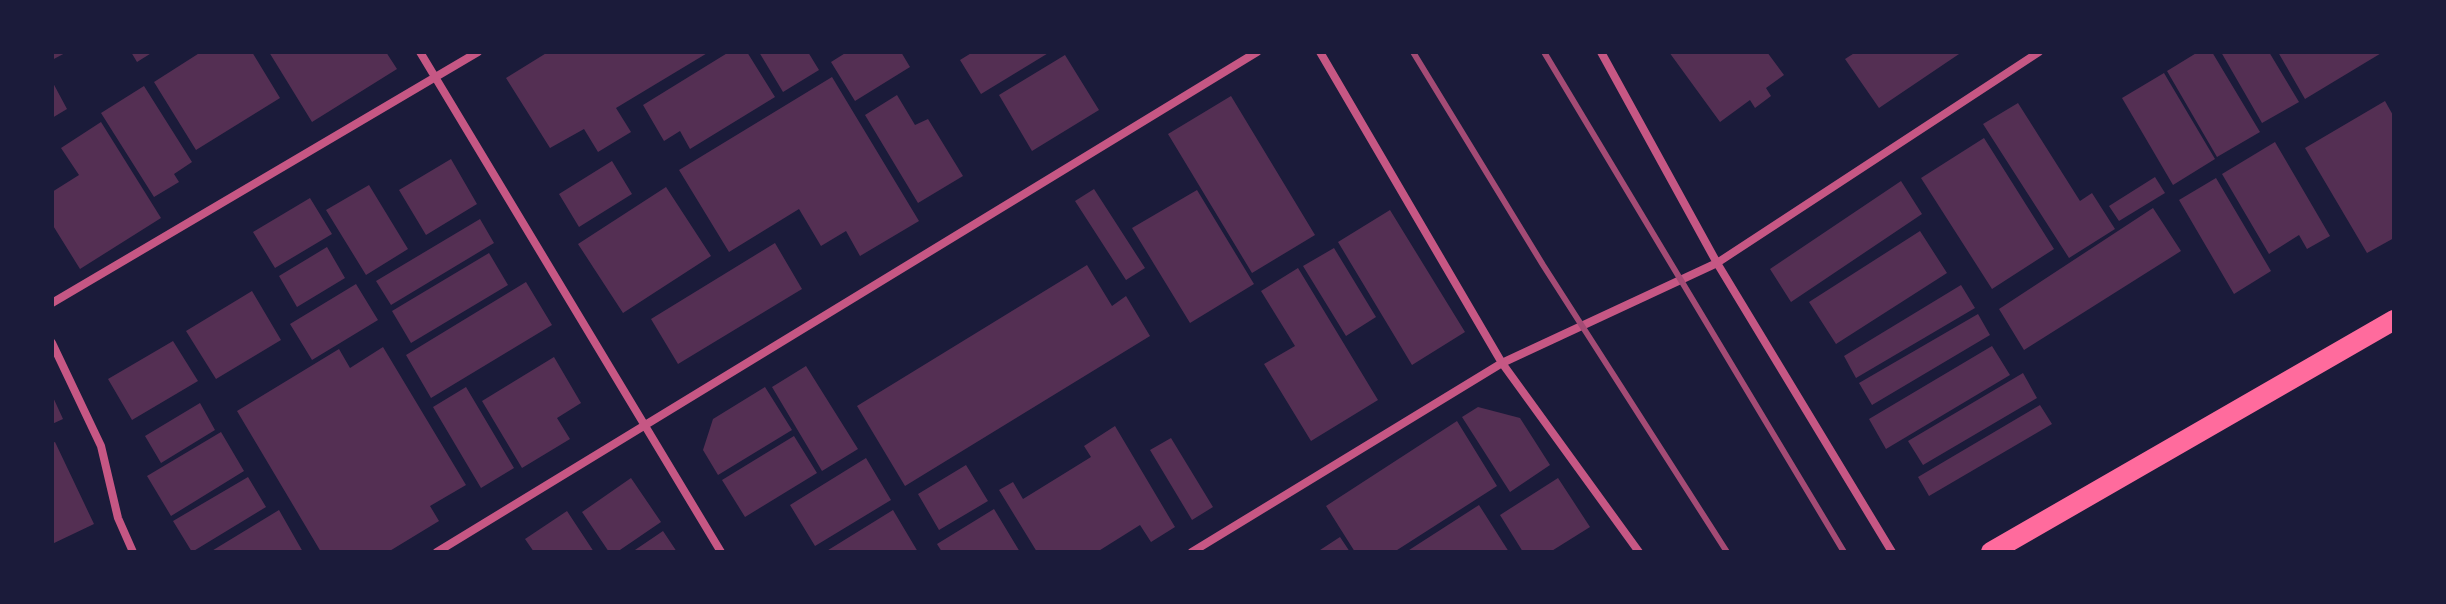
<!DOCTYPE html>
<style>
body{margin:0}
#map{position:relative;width:2446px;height:604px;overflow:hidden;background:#1b1b3a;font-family:Ubuntu,sans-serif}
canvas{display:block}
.frame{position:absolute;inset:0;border:54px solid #1b1b3a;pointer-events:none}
</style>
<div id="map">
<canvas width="2446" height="604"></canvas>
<div class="frame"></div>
</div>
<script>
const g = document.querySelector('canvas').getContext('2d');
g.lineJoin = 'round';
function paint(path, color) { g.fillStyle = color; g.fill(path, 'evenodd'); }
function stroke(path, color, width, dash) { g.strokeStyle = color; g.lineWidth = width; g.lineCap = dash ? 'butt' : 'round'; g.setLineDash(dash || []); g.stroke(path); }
const building = new Path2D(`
 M52 52H67L52 60Z
 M131 52H153L137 62Z
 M201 52H252L280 98 196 150 154 82Z
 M269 52H386L397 69 312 122Z
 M548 52H709L616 108 631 132 598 152 584 129 550 148 506 78Z
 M729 52H747L775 97 690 149 680 131 664 141 643 105Z
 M759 52H808L819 70 783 92Z
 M847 52H901L910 67 855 101 831 62Z
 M973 52H1050L981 94 960 60Z
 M1669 52H1767L1784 75 1766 88 1771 96 1755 108 1750 100 1720 122Z
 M1856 52H1962L1879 108 1845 59Z
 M2198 52H2212L2260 132 2217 157 2167 71Z
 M2221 52H2269L2299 102 2262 123Z
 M2278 52H2383L2305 99Z
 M1065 55 1099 110 1032 151 999 95Z
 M2164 73 2215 159 2173 185 2122 98Z
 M832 77 919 221 860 256 846 231 821 246 799 209 729 252 679 170Z
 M52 81 67 109 52 118Z
 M144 86 192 162 174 174 179 182 154 197 101 113Z
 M897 95 915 125 928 119 963 176 918 203 865 115Z
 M1231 96 1315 235 1252 273 1168 134Z
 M2385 101 2394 117V238L2367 253 2305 148Z
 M2018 103 2080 201 2092 193 2115 229 2069 258 1983 124Z
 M101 122 161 218 80 269 52 224V192L79 175 61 148Z
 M1984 138 2054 249 1992 289 1921 178Z
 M2275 142 2330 236 2307 249 2299 235 2269 254 2222 174Z
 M451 159 477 204 426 235 399 190Z
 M612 161 632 194 579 227 559 194Z
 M2155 177 2165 193 2119 221 2109 206Z
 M2216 178 2271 271 2234 294 2179 200Z
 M1901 181 1922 214 1791 302 1770 269Z
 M369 185 408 249 366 275 326 210Z
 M666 187 711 256 623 313 578 244Z
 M1094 189 1145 268 1126 280 1075 201Z
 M1197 190 1254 284 1190 323 1132 228Z
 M310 198 332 234 275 268 253 232Z
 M2153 208 2181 251 2024 350 1999 309Z
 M1390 210 1465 332 1412 365 1338 242Z
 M480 219 494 243 391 305 376 281Z
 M1920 231 1947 273 1836 344 1809 302Z
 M775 243 802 289 678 364 651 319Z
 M327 247 345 278 297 307 279 276Z
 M1334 248 1376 317 1346 336 1303 266Z
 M489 253 508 285 411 343 392 311Z
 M1087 265 1112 306 1126 296 1150 336 905 486 857 406Z
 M1298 268 1378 400 1311 441 1264 364 1295 346 1261 291Z
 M526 282 552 325 431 398 406 355Z
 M356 284 378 320 312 360 290 324Z
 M1961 285 1975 308 1856 378 1844 356Z
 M252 291 281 340 216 379 186 331Z
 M1978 314 1990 335 1872 405 1859 383Z
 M173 341 198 381 132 420 108 379Z
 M1992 346 2010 375 1886 449 1869 419Z
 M383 347 466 485 430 506 439 521 388 552H321L237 411 339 349 350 368Z
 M554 357 581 403 557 418 570 439 522 468 482 401Z
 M806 366 858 449 822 471 772 387Z
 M2023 373 2037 398 1923 465 1908 441Z
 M466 387 514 468 481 488 433 407Z
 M765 387 792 430 718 475 703 450 713 419Z
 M52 395 63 419 52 424Z
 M200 403 215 430 161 463 145 436Z
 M2040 405 2052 424 1929 496 1918 477Z
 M1478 407 1520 418 1550 465 1510 492 1462 417Z
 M1457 421 1497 486 1394 552H1355L1326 506Z
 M1115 426 1175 527 1151 542 1140 525 1097 552H1037L999 490 1013 482 1023 499 1091 457 1084 446Z
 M221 432 244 471 171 516 147 476Z
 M794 436 817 473 745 517 722 480Z
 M1171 438 1213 507 1192 520 1150 450Z
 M55 442 94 524 52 544V443Z
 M866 458 891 500 815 546 790 505Z
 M966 465 988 501 939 530 918 494Z
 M248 477 266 507 192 552 173 521Z
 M631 478 661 522 617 552H609L582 512Z
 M1558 478 1590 527 1550 552H1523L1500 515Z
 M1479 505 1509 552H1406Z
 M994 509 1020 552H942L937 544Z
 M279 510 303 552H210Z
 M893 510 918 552H825Z
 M567 511 594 552H534L525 539Z
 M663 531 677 552H632Z
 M1340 537 1350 552H1317Z`);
const minor = new Path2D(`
 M420 52 721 552
 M1320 52 1502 363 1639 552
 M1601 52 1717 263 1892 552
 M52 303 478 52
 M52 343 101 446 118 518 133 552
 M437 552 1257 52
 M1192 552 1502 363 1717 263 2039 52`);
const primary = new Path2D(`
 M1991 552 2394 320`);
const rail = new Path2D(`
 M1413 52 1543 265 1727 552
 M1544 52 1844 552`);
paint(building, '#542f53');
stroke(minor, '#c65784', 8);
stroke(primary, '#ff6b9d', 20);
stroke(rail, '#a44b75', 6);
</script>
